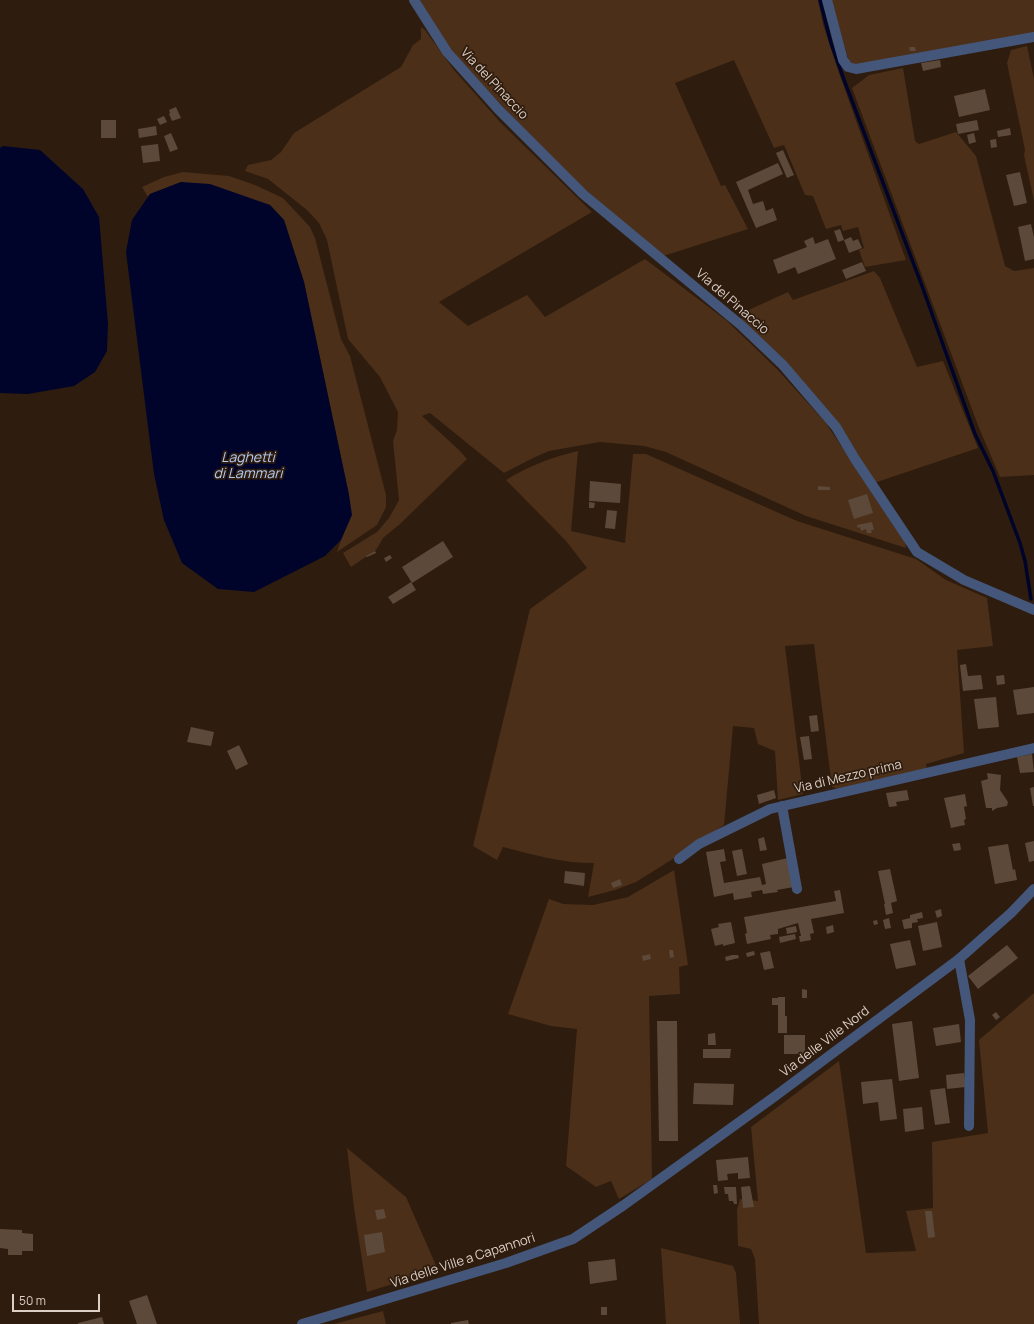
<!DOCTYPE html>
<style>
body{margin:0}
#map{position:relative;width:1034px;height:1324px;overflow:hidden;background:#2e1c0e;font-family:Manrope,sans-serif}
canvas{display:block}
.scale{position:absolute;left:12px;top:1294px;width:88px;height:18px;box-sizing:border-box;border:2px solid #dccfc6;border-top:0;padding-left:5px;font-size:12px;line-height:14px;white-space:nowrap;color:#dccfc6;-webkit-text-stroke:3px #2e1c0e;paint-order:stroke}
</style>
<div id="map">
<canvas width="1034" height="1324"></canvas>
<div class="scale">50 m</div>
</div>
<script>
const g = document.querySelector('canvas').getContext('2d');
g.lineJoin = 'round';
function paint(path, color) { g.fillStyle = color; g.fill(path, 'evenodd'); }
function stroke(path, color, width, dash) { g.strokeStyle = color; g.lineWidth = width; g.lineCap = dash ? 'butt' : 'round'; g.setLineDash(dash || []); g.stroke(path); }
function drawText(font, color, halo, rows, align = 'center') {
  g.font = font + ' Manrope,sans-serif'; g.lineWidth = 3.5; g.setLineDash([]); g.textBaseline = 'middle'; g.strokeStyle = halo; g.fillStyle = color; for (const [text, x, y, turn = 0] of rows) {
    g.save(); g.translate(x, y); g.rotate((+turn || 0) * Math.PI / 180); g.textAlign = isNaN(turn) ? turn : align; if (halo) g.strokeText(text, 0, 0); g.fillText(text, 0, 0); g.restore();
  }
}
const green = new Path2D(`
 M420 0H818L823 24 839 73 906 260 865 267 859 250 864 248 858 227 843 231 841 225 826 229 813 196 805 195 784 145 774 148 734 60 675 83 721 186 725 185 748 229 660 257 635 233 570 176 455 57Z
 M831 0H1034V35L855 65 849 61Z
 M421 27 425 30 454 70 500 122 592 212 439 302 468 326 527 295 545 317 645 259 726 320 777 369 825 422 905 540 906 548 806 516 666 452 644 446 600 442 549 451 533 458 504 473 430 413 422 416 459 450 467 459 400 524 383 538 376 550 351 567 343 553 377 532 389 518 399 500 393 441 397 430 398 412 380 377 348 339 327 240 319 223 307 210 268 179 245 171 248 165 271 160 281 152 294 133 401 67 413 45 421 39Z
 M1027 46 1034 79V201L1024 155 1025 150 1007 63 1011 50Z
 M903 68 915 141 919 144 956 132 976 156 1005 266 1014 271 1034 268V475L1000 477 979 428 852 88 869 75Z
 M183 172 229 176 255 185 283 198 310 227 315 238 341 339 350 356 386 495V507L377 525 337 552 341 540 349 495 304 282 284 220 270 205 181 182 150 194 148 197 142 187 164 177Z
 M874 271 880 278 917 367 943 361 978 448 874 483 851 445 741 319 742 313 788 292 793 300Z
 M578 451 571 531 625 543 633 454H646L797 521 916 559 946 580 987 598 993 646 957 650 964 753 926 764 927 770 838 789 832 787 814 644 785 646 803 794 778 800 775 751 758 744 754 728 733 726 724 825 676 857 636 882 615 890 588 897 594 863C560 863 535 855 503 847L497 860 473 846 530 609 587 568 566 541 506 480C528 466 553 457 578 451Z
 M674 870 688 965 679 967 680 994 649 996 652 1179 619 1199 611 1181 596 1187 566 1166 577 1029 551 1026 508 1014 549 899 563 904 593 905 628 897Z
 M1034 993V1324H759L755 1259 751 1249 738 1246 737 1210 740 1199 758 1201 751 1127 839 1061 866 1253 916 1251 906 1211 933 1208 932 1142 988 1133 979 1040Z
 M347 1148 406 1197 438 1270 367 1292 354 1208Z
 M661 1248 733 1266 736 1273 740 1324H666Z
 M383 1311 386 1324H334Z`);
const water = new Path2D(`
 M3 146 40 150 83 189 99 217 108 324 107 351 95 372 74 386 28 394 0 393V148Z
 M181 182 210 184 270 205 284 220 304 282 349 495 352 515 341 540 325 556 254 592 218 589 182 563 164 520 154 474 126 252 132 220 150 194Z`);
const stream = new Path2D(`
 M820 0 831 43 843 77 922 286 975 434 993 471 1020 543 1025 561 1031 599`);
const building = new Path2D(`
 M909 47H915L916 51H910Z
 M940 60 941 67 923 71 921 63Z
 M985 89 990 110 959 117 954 96Z
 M176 107 181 118 172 121 169 114 170 113 169 110Z
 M164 116 167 122 160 125 157 119Z
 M101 120H116V138H101Z
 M977 120 979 130 958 134 956 124Z
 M156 126 157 135 139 138 138 129Z
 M1010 128 1011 135 998 137 997 131Z
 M171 133 178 149 170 152 164 136Z
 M974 133 976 142 969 144 967 135Z
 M996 139 997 147 991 148 990 140Z
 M158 144 160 161 143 163 141 146Z
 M783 150 794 175 787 178 776 153Z
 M778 163 783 174 748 190 753 204 763 201 766 211 773 208 777 220 756 228 736 182Z
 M1020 172 1027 203 1014 206 1006 175Z
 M1031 224 1034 237V259L1025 261 1018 227Z
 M840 229 844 240 838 242 834 231Z
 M813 237 815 244 828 239 836 259 798 274 795 267 778 274 773 260 807 247 804 241Z
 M851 237 853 241 858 239 862 248 849 253 844 240Z
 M862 262 866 271 846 279 842 270Z
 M590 481 621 484 620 503 589 501Z
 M818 486 830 487V490H818Z
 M867 494 873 513 854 519 848 500Z
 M589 502 595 503 594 508H589Z
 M607 510 617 511 615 529 605 528Z
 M872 522 874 530H871L872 533H867L866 529 861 531 860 527 858 528 857 525Z
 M443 541 453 557 412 583 402 567Z
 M375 551 376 553 367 557 366 556Z
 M390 555 392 558 386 562 384 558Z
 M411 582 416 590 393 604 388 597Z
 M966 664 968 676 981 675 983 689 963 691 960 665Z
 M1004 675 1005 684 997 685 996 676Z
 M1034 687V713L1017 715 1013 690Z
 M996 697 999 727 978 729 974 699Z
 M817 715 819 731 811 732 809 716Z
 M191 727 214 732 211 746 187 742Z
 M809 736 812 759 804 760 800 737Z
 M239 745 248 764 236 770 227 751Z
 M1032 754 1034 772 1020 773 1017 757Z
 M987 773 1001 775 1000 790 1008 802 1007 806 997 808 992 811V808H986L981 781 988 779Z
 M1034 787V806H1033L1030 788Z
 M774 790 776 798 759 804 757 795Z
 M907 790 909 800 896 802 897 806 889 807 886 793Z
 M965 794 967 806 964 807 966 819 964 820 965 825 951 828 944 798Z
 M764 837 767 850 760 851 758 839Z
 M1034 841V861L1029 862 1025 843Z
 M960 843 961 850 954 851 952 844Z
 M1008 844 1013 870 1015 869 1017 880 995 884 988 847Z
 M724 849 726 861 720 862 724 883 760 877 762 885 766 884 762 864 788 858 794 887 777 890 778 892 763 894 762 890 751 892 752 897 734 900 733 893 714 897 706 852Z
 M742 849 747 874 737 876 732 851Z
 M890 869 897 901 891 903 893 913 886 915 884 904H885L878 871Z
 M565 871 585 873 584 886 564 883Z
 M620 879 622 885 613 888 611 883Z
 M840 890 844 913 811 919 814 933 810 934 811 940 800 942 799 936H801L798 923 778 929V934L770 935 771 939 747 944 745 934 747 933 744 917 836 901 834 891Z
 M941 909 942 916 937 918 935 911Z
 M922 912 923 918 917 919 918 922 912 923V928L904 929 902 920 910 918V915Z
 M889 918 891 928 885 929 883 920Z
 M877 920 878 924 874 925 873 921Z
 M731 922 735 943 723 946V944L715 946 711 929 719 927 718 924Z
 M937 922 942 947 923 951 918 926Z
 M833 925 834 932 827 934 826 927Z
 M796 926 797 932 787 934 786 928Z
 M795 934 796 939 780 943 779 937Z
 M910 940 916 965 896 969 890 944Z
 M1007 945 1018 958 978 989 968 976Z
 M669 950H673L674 957 670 958Z
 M754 951 755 955 747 957 746 953Z
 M770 951 774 968 764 970 760 953Z
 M650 954 651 959 643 961 642 956Z
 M732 955H738L739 958 726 961 725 957Z
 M802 989 807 990V998H802Z
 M778 997H785V1016H787V1033H778V1005H772V998H778Z
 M996 1012 1000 1017 996 1020 992 1015Z
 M657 1021H677L678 1141H659Z
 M912 1021 919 1078 899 1081 892 1024Z
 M959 1024 961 1042 936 1046 933 1028Z
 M715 1033 716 1045H708V1034Z
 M784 1035H805V1054H784Z
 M703 1049H731L730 1058H703Z
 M964 1073 966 1087 947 1089 946 1075Z
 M892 1079 897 1119 880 1121 878 1102 863 1104 861 1082Z
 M694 1083 734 1084 733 1105 693 1104Z
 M945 1088 950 1123 935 1125 930 1090Z
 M922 1107 924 1129 905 1132 903 1109Z
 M748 1157 750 1178 738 1179V1173L727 1174 728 1180 718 1181 716 1160Z
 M713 1185H717L718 1193 714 1194Z
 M750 1186 754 1207 743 1208 741 1187Z
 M724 1187H736L737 1204H734L733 1201H729L728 1194H725Z
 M384 1209 386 1218 377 1220 375 1210Z
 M925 1211H932L935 1237 928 1238Z
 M0 1229 22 1230V1233L33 1234V1251H22V1255H8V1249L0 1248Z
 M382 1232 385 1252 367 1256 364 1235Z
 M615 1259 617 1280 590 1284 588 1262Z
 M147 1295 157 1324H137L129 1301Z
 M601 1307H607V1315H601Z
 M102 1317 104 1324H78V1323Z
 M468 1320 469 1324H451V1323Z`);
const minor = new Path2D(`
 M414 0 447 52 498 109 583 194 742 326 782 364 836 427 855 459 917 552 964 580 1034 610
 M827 0 843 60 848 67 856 69 1034 37
 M782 806 797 889
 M679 859 699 844 770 809 1034 748
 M959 959 970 1020 969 1126`);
const tertiary = new Path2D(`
 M302 1324 506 1263 573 1239 624 1205 774 1097 959 959 1011 913 1034 889`);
const streetNames = [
 ["Via del Pinaccio",494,84,47],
 ["Via del Pinaccio",732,302,41],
 ["Via di Mezzo prima",848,777,-13],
 ["Via delle Ville Nord",825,1042,-37],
 ["Via delle Ville a Capannori",463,1261,-18]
];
const waterNames = [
 ["Laghetti",248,458],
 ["di Lammari",248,474]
];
paint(green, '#4b2f18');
paint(water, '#00042a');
stroke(stream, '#00042a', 3.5);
paint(building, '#5d493a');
stroke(minor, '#44567a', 10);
stroke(tertiary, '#44567a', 10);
drawText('13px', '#dccfc6', '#2e1c0e', streetNames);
drawText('italic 14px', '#b3caf5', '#2e1c0e', waterNames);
</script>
